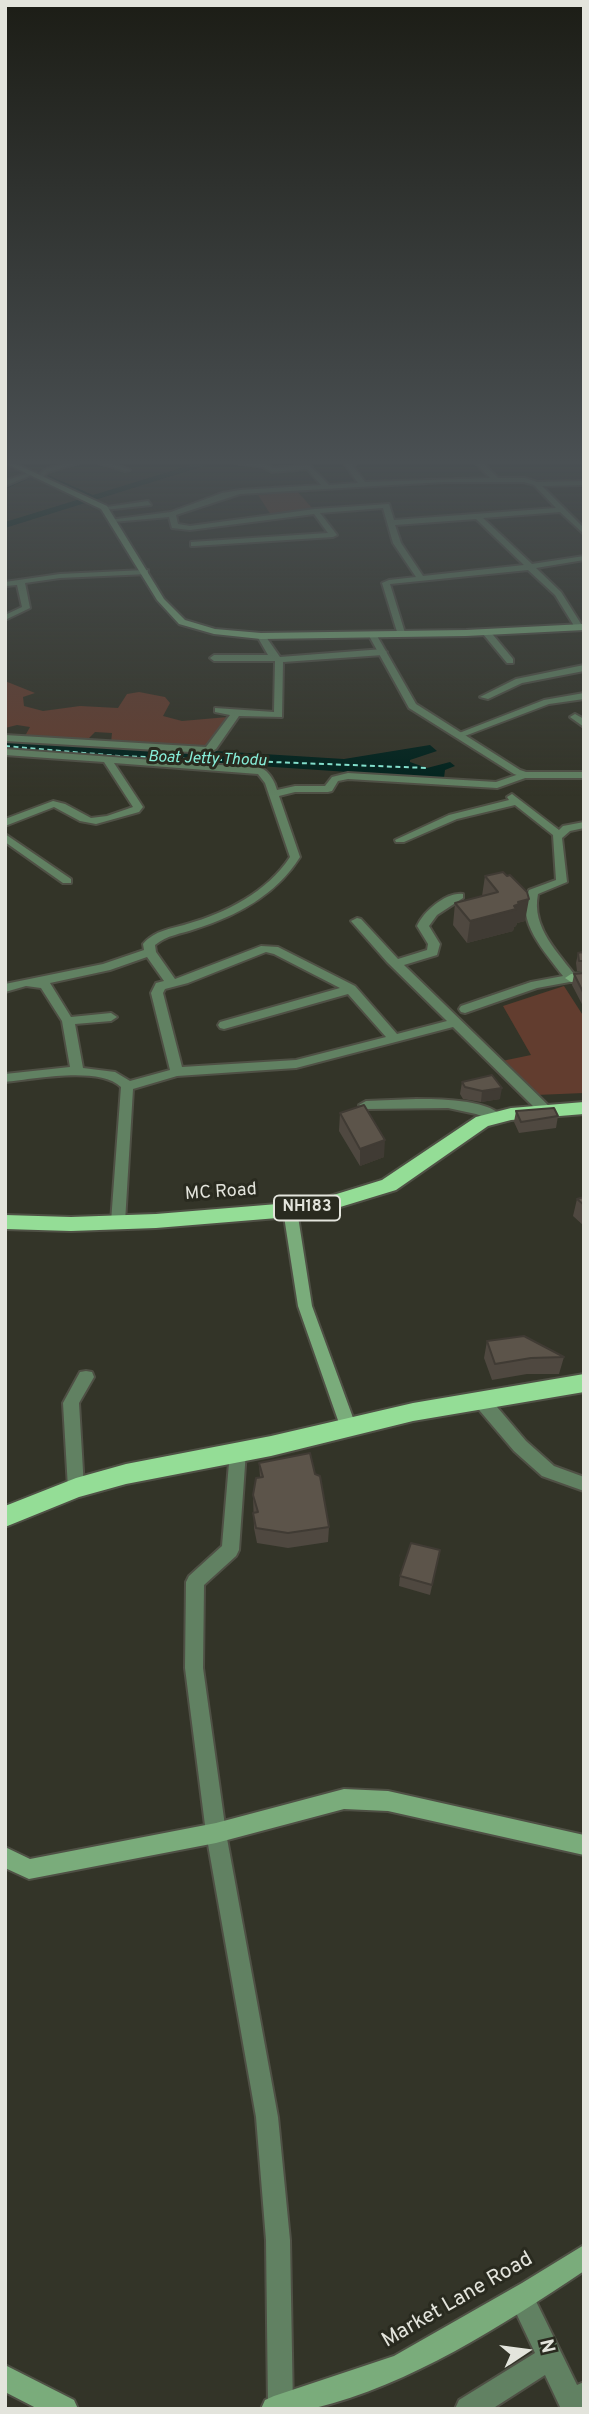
<!DOCTYPE html>
<style>
body{margin:0}
#map{position:relative;width:589px;height:2414px;overflow:hidden;background:#333428;font-family:Overpass,sans-serif}
canvas{display:block}
.frame{position:absolute;inset:0;border:7px solid #e3e4dc;pointer-events:none}
.north{position:absolute;left:491px;top:2316px;width:70px;height:70px;-webkit-text-stroke:5px #292a1f;paint-order:stroke;rotate:77deg;font-size:19px;font-weight:700;line-height:28px;text-align:center;color:#e3e4dc}
.north::after{content:'';display:block;margin:auto;width:24px;height:32px;background:#e3e4dc;clip-path:polygon(50% 0,100% 100%,50% 72%,0 100%)}
</style>
<div id="map">
<canvas width="589" height="2414"></canvas>
<div class="frame"></div>
<div class="north">N</div>
</div>
<script>
const g = document.querySelector('canvas').getContext('2d');
g.lineJoin = 'round';
function paint(path, color) { g.fillStyle = color; g.fill(path, 'evenodd'); }
function stroke(path, color, width, dash) { g.strokeStyle = color; g.lineWidth = width; g.lineCap = dash ? 'butt' : 'round'; g.setLineDash(dash || []); g.stroke(path); }
function drawText(font, color, halo, rows, align = 'center') {
  g.font = font + ' Overpass,sans-serif'; g.lineWidth = 6; g.setLineDash([]); g.textBaseline = 'middle'; g.strokeStyle = halo; g.fillStyle = color; for (const [text, x, y, turn = 0] of rows) {
    g.save(); g.translate(x, y); g.rotate((+turn || 0) * Math.PI / 180); g.textAlign = isNaN(turn) ? turn : align; if (halo) g.strokeText(text, 0, 0); g.fillText(text, 0, 0); g.restore();
  }
}
const green = new Path2D(`
 M297 491 313 509 271 515 258 495Z
 M5 681 35 693 23 697 24 706 43 711 80 706 118 708 127 694 139 692 165 697 170 703 163 716 182 721 228 717 207 748 111 743 112 733 95 732 86 741 25 736 30 727 17 725 5 728Z
 M564 986 584 1017V1093L536 1095 502 1061 531 1055 503 1006Z`);
const water = new Path2D(`
 M211 459H226L5 528V522Z
 M5 738 344 759 430 745 437 751 410 760V762L427 768 450 762 455 766 445 770 444 778 423 777 5 749Z`);
const stream = new Path2D(`
 M42 474 94 497
 M5 488 46 469 77 459`);
const ferry = new Path2D(`
 M5 746 119 756 427 768`);
const minor = new Path2D(`
 M80 459H98L130 470 125 471 89 460 48 472 42 478 37 477 44 470Z
 M224 459 264 463 273 468 309 465 329 485 358 483 344 463 349 461 348 459H354L356 464 352 465 365 482 490 478 472 459H479L498 478H525L537 482 584 481V485L542 486 584 528V534L560 512 483 518 532 564 584 556V560L536 568 561 592 583 627 576 629 555 595 528 570 390 584 405 633 398 635 382 583 389 580 416 577 393 543 383 508 320 513 337 535 333 537 194 546H191V542L328 533 314 514 190 530 172 528 169 517 113 522 109 520 171 512 222 493 240 490 321 485 307 469 272 472 262 467 224 461ZM443 482H524L534 485 556 508 394 520 389 504 315 509 190 526 178 524 176 515 240 494ZM476 519 524 565 423 576 401 543 395 525Z
 M31 472 36 473 5 486V481Z
 M148 501 151 505 104 510 100 508Z
 M145 570H148V574L60 578 25 583 30 608 5 620V615L22 607 17 585 5 586V582L60 574Z
 M483 630H489L513 659V663H507L483 634Z
 M258 634H264L280 657 383 649 387 652 383 655 283 662 282 717 239 716 216 749 208 753 5 741V735L206 747 230 715 215 712V708L274 712 275 661H214L210 658 214 655H268L257 636Z
 M584 665V671L522 683 488 699 480 697 516 679Z
 M584 693V699L549 704 462 737 454 735 544 700Z
 M575 714 584 719V727L570 717Z
 M5 749 261 768C269 771 275 782 277 790L295 786H325L332 777 348 773 496 782 522 773H528V777L497 788 348 779 338 781 332 791 328 792H295L279 796 300 857C276 895 237 916 195 929 181 934 167 935 155 945L156 952 175 979 261 946 278 947 355 986 397 1034 447 1021 387 962 351 921 357 918 361 919 398 959 427 950 428 944 417 926C424 911 446 892 463 894V898L437 915 429 926 440 944 437 955 404 965 552 1109 554 1112 552 1115H542L453 1027 296 1068 177 1076 133 1089 125 1222 123 1226H113L111 1222 121 1087C99 1066 34 1079 5 1082V1074L70 1067 62 1021 41 988 26 986 5 992V984L103 964 144 950 143 944C155 930 171 929 187 924 226 913 267 892 290 857L265 783 258 774 114 763 143 807 139 812 96 824 80 821 54 807 5 826V819L53 801 65 804 91 818 107 816 133 807 104 762 5 755ZM266 952 274 954 340 988 220 1022 218 1025 220 1028 224 1029 348 994 386 1037 296 1060 182 1067 163 993 165 989 188 983ZM147 957 164 981 156 983 151 993 170 1070 130 1081 115 1072 83 1068 75 1024 111 1021 117 1017 111 1013 71 1017 50 983 110 970Z
 M512 794 559 830 563 826 584 822V828L570 831 562 838 567 882 538 894C531 928 559 953 577 978L575 981 537 988 465 1013 461 1012 459 1009 461 1006 531 982 563 976C545 952 515 921 529 890L556 880 553 835 515 805 457 819 404 842H396L395 840 449 815 509 800 507 797Z
 M5 834 71 879V883H63L5 842Z
 M416 1099C438 1099 486 1099 502 1116L495 1121 476 1114 448 1108 366 1109 359 1105 366 1101Z
 M86 1371 92 1372 94 1377 79 1403 84 1488 82 1493 76 1495 70 1493 68 1488 63 1403 80 1372Z
 M480 1392 486 1394 526 1441 554 1466 584 1477V1491L542 1476 514 1451 474 1404 472 1399 474 1394Z
 M238 1444 244 1446 246 1451 239 1550 236 1556 204 1585 203 1668 226 1833 278 2117 290 2240 293 2409H269L268 2406 266 2240 256 2117 206 1833 185 1668 186 1582 189 1576 222 1546 230 1451 232 1446Z
 M521 2286 530 2289 577 2385 584 2382V2409H561L545 2375 492 2409H455L459 2400 535 2353 509 2298 512 2289Z`);
const tertiary = new Path2D(`
 M369 632 376 634 416 704 520 770 526 772H584V778H525L514 774 409 708 368 634Z`);
const secondary = new Path2D(`
 M5 459 107 506 164 599 185 620 215 629 261 633 466 630 584 624V630L466 636 261 639 214 634 179 624 157 600 101 509 5 463Z
 M584 973V981L571 982 565 978 571 974Z
 M290 1205 297 1210 312 1306 356 1426 354 1431 348 1433 342 1431 340 1426 298 1306 283 1210Z
 M344 1789 388 1791 584 1835V1855L388 1811 344 1809 216 1843 29 1879 5 1868V1847L30 1859 216 1823Z
 M584 2245V2271C503 2325 410 2385 315 2408 299 2412 278 2409 261 2409L265 2400 274 2396 394 2356 522 2283Z
 M5 2365 74 2400 78 2409H38L5 2392Z`);
const trunk = new Path2D(`
 M584 1102V1114L511 1120 488 1126 396 1190 314 1215 156 1228 71 1231 5 1229V1215L71 1217 156 1214 314 1201 382 1180 476 1117 511 1108Z
 M584 1374V1392L413 1421 271 1456 126 1484 79 1497 5 1527V1506L76 1478 126 1464 271 1436 413 1403Z`);
const wall = new Path2D(`
 M485 876 525 921 517 923 516 926 514 927 513 931 467 943 453 925 455 903 482 896Z
 M578 953 584 956V971H577L576 963Z
 M584 973V1008L572 985 574 974Z
 M492 1075 500 1099 481 1102 463 1099 460 1094 462 1082Z
 M516 1111 558 1116 556 1128 519 1133 514 1122Z
 M340 1113 384 1157 360 1166 339 1131Z
 M584 1197V1226L573 1216 577 1199Z
 M487 1341 564 1357 559 1374H527L492 1380 484 1358Z
 M259 1463 315 1474 329 1527 328 1542 288 1548 257 1543 254 1528 253 1495 260 1477Z
 M440 1550 430 1595 399 1586 400 1576Z`);
const shadedWall = new Path2D(`
 M529 899 525 921 517 923 516 926 514 927 513 931 467 943 470 921 514 906 518 902Z
 M502 1088 500 1099 481 1102 482 1091Z
 M385 1140 384 1157 360 1166V1149Z`);
const building = new Path2D(`
 M503 872 507 876 510 875 527 892 529 899 518 902 519 904 514 906 516 909 470 921 455 903 498 892 485 876Z
 M582 952 584 956V961H579L578 953Z
 M584 973V994L574 974Z
 M492 1075 502 1088 482 1091 465 1087 462 1082Z
 M364 1105 385 1140 360 1149 340 1113Z
 M554 1108 558 1116 521 1122 516 1111Z
 M584 1197V1205L577 1199Z
 M524 1336 564 1357 531 1358 495 1364 487 1341Z
 M310 1453 315 1474 320 1476 329 1527 288 1533 256 1528 253 1513 258 1512 253 1495 256 1478 263 1477 259 1463Z
 M411 1543 440 1550 432 1585 400 1576Z`);
const farWaternames = [
 ["Boat Jetty Thodu",207,760,2]
];
const shields = [
 [307,1208,66]
];
const shieldNames = [
 ["NH183",307,1208]
];
const streetNames = [
 ["MC Road",221,1193,-4]
];
const nearStreetnames = [
 ["Market Lane Road",458,2301,-30]
];
paint(green, '#623d2f');
paint(water, '#00221c');
stroke(stream, '#00221c', 2.5);
stroke(ferry, '#87eed9', 2, [5, 3.5]);
stroke(minor, '#4f5045', 4);
stroke(tertiary, '#4f5045', 4);
stroke(secondary, '#4f5045', 4);
stroke(trunk, '#4f5045', 4);
paint(minor, '#618162');
paint(tertiary, '#618162');
paint(secondary, '#7aac7b');
paint(trunk, '#94dd96');
paint(wall, '#4f4840');
paint(shadedWall, '#403b34');
paint(building, '#5c544a');
stroke(building, '#403b34', 2);
const sky = g.createLinearGradient(0, 0, 0, 797);
sky.addColorStop(0, '#1c1d16');
sky.addColorStop(0.58, '#4a5053');
sky.addColorStop(1, '#4a505300');
g.fillStyle = sky;
g.fillRect(0, 0, 589, 797);
drawText('italic 16px', '#87eed9', '#292a1f', farWaternames);
for (const [x, y, w] of shields) { const box = new Path2D(); box.roundRect(x - w / 2, y - 12.5, w, 25, 5); g.fillStyle = '#292a1f'; g.fill(box); stroke(box, '#e3e4dc', 2); }
drawText('bold 16px', '#e3e4dc', null, shieldNames);
drawText('18px', '#e3e4dc', '#292a1f', streetNames);
drawText('21px', '#e3e4dc', '#292a1f', nearStreetnames);
</script>
